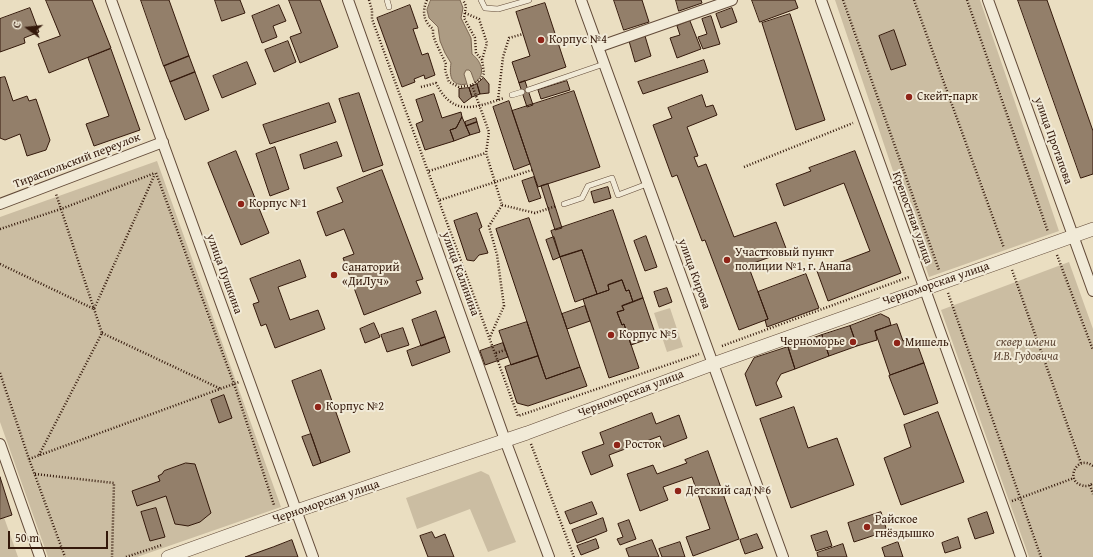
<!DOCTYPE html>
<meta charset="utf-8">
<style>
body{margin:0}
#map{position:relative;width:1093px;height:557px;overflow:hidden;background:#eadec1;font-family:"Gentium Book Plus",serif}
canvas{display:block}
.north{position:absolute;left:8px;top:8px;width:40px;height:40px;-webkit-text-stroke:3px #f1ead7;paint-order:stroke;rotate:285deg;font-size:11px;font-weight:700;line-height:16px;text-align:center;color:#34190b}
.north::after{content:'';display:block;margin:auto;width:14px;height:18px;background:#34190b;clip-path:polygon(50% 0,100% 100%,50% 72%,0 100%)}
.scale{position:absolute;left:8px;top:531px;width:100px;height:18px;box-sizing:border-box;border:2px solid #34190b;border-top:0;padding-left:5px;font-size:12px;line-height:14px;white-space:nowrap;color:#34190b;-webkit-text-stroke:3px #f1ead7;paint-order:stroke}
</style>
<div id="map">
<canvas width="1093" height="557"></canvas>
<div class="north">С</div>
<div class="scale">50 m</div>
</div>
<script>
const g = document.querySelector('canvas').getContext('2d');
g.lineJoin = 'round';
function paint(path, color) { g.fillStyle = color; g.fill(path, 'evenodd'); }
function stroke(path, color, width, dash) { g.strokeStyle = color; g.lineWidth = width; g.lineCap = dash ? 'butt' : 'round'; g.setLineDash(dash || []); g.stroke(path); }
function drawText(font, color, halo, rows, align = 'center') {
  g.font = font + ' "Gentium Book Plus",serif'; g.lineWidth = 4; g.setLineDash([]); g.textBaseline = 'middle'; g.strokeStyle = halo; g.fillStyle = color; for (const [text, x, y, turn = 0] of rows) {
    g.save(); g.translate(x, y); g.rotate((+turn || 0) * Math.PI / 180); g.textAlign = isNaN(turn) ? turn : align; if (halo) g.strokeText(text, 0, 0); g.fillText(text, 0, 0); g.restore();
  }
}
const green = new Path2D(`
 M835 0H980L1059 231 929 277Z
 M157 161 281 507 137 557H48L0 422V217Z
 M1069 262 1093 329V557H1029L941 310Z
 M670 308 683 347 667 352 654 313Z
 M481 471 489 475 516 542 488 552 470 509 417 529 406 498Z
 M0 506 18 557H0Z`);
const water = new Path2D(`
 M431 0H460L463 8 461 18 471 38 472 54C482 62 486 74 475 83L471 72 469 70H466L464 74 467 84C451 87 449 76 451 63L445 53 440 41 438 27 429 18 427 10Z`);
const building = new Path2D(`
 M46 0H92L111 48 49 73 38 44 60 36Z
 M141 0H169L189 56 164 66Z
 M215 0H240L245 13 222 21Z
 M289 0H320L338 47 300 63 290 37 301 33Z
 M614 0H642L649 22 624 30Z
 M676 0H701L702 3 679 11Z
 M752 0H795L798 8 760 22Z
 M1018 0H1047L1093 131V174L1081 178Z
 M545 3 566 67 519 83 512 62 530 56 516 12Z
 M279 5 286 21 273 26 277 37 262 43 252 16Z
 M410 5 418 28 413 29 422 55 428 53 435 75 425 79 424 75 414 79 415 82 402 87 377 18Z
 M30 8 39 32 24 38 25 43 0 52V19Z
 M732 8 737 22 721 28 716 14Z
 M790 14 825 120 796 130 762 23Z
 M711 16 720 44 703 49 698 37 707 34 702 19Z
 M690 21 701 49 677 58 670 38 680 35 677 26Z
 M894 30 906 65 891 70 879 36Z
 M645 36 651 56 635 62 629 41Z
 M288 41 296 62 274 72 265 50Z
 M111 49 140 130 94 146 86 124 109 116 88 58Z
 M189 56 195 72 170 82 164 66Z
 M704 60 708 72 643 94 638 82Z
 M247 62 256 84 222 98 213 76Z
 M195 72 209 110 185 120 170 82Z
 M5 77 13 101 27 96 29 101 36 99 50 140 46 150 27 156 20 134 5 140 0 138V78Z
 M484 78 489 84V93L480 94 477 84Z
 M525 81 533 105 527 107 519 83Z
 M567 81 570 90 541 99 538 90Z
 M477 84 480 94 472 97 469 88Z
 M469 88 472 97 464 103 459 97V89Z
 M574 91 600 167 538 187 512 111Z
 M359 93 383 165 363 172 339 99Z
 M434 94 442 118 461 112 462 117 456 128 450 130 454 141 425 150 416 124 423 121 416 100Z
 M702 95 706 107 713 105 717 115 687 127 698 156 694 157 698 167 706 164 734 237 776 222 787 251 748 265 768 319 739 330 705 240 702 241 677 175 672 177 653 125 672 118 668 108Z
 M509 101 530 164 514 170 493 107Z
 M329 103 336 122 270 144 263 125Z
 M462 117 470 135 454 141 450 130 456 128Z
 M476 118 477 122 466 126 465 122Z
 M477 122 480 132 470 135 466 126Z
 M337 142 342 156 304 169 300 155Z
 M275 147 289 189 270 196 256 154Z
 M236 151 269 233 241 245 208 163Z
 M855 151 901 273 828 301 817 271 870 251 844 183 784 206 776 184 811 171 809 168Z
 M382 170 423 279 416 281 421 293 364 315 343 258 354 254 344 229 326 236 317 212 343 202 337 188Z
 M534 177 541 198 529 202 522 181Z
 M548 184 562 228 555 230 541 186Z
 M608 187 611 198 594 203 591 192Z
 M613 210 643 298 633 302 629 290 626 291 622 280 608 285 609 290 597 294 582 250 560 257 551 231Z
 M477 213 482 227 479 229 488 253 479 255 474 261 467 260 454 221Z
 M529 218 580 367 546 379 496 229Z
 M646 236 657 267 645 271 634 241Z
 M554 237 560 257 553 260 546 240Z
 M582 250 597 294 575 302 560 257Z
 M300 260 306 277 278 287 290 320 318 310 325 329 275 348 266 324 261 326 253 304 259 302 250 279Z
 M806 274 819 308 767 327 765 320 768 319 758 292Z
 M622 280 626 291 629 290 633 302 622 306 624 310 617 312 622 325 624 324 639 368 609 378 583 299 609 290 608 285Z
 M667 288 672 302 659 307 654 292Z
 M643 298 656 336 631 345 624 324 622 325 617 312 624 310 622 306Z
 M585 306 590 321 567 329 562 314Z
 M436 311 445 337 421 346 412 320Z
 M881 314 889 318 891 325 875 331 877 340 857 346 850 326Z
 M527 322 538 356 511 365 499 331Z
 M374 323 380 337 365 343 360 329Z
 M897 324 903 341 911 338 919 349 924 363 890 375 875 331Z
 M850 326 857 346 829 356 822 335Z
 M403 328 409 345 387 352 381 335Z
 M822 335 829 356 795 369 788 347Z
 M445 337 450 352 412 366 407 351Z
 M503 343 508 357 485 365 480 351Z
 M788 347 795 369 781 374 776 383 782 397 756 406 745 374 754 358Z
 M538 356 546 379 580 367 587 386 528 406 517 403 505 367Z
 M924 363 938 403 904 415 889 376Z
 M321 370 350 452 321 463 292 381Z
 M224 395 232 418 219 423 211 400Z
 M794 407 808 448 837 438 854 485 791 508 760 419Z
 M938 412 964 482 901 505 884 458 911 447 904 425Z
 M652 413 656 424 679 415 687 438 664 447 660 436 609 455 613 466 591 475 582 452 604 444 600 433Z
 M311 434 321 463 313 466 302 437Z
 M708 451 739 539 693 556 686 537 710 529 692 477 663 487 668 500 640 511 627 474 653 465 657 474 687 463 685 460Z
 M186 463 195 464 211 513 200 522 188 526 182 525 175 524 166 496 137 506 132 491 160 481 158 476 162 474 164 471Z
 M0 477 12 515 0 519Z
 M592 502 597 514 570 524 565 512Z
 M156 508 165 537 150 541 141 512Z
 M881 512 887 531 854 542 848 523Z
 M987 512 994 533 975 539 968 519Z
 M603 518 607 531 577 543 572 530Z
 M629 520 636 539 620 545 617 539 623 537 618 524Z
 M827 531 832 546 816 551 811 536Z
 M432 532 435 538 445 534 454 557H428L420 536Z
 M757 534 763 548 745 554 740 540Z
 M958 537 961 548 945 553 942 543Z
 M596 539 599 548 581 555 577 546Z
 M292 540 298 557H245L273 547Z
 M652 540 659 557H629L626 549Z
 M680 542 685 557H662L659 549Z
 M898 542 903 557H885L882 548Z
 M843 544 847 557H818L817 553Z`);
const path = new Path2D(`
 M369 0 372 10V19L518 416 699 354
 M427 0C422 11 423 21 433 29V35L436 43 446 64 445 70 449 82 459 87 472 85 482 78 484 73 482 60 476 53 475 38 464 18 466 6 463 0
 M843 0 939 270
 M914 0 1004 248
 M967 0 1048 232
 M465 13 479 19 487 43 482 60
 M472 85 489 132 486 153 502 205 489 226 497 255 504 306 490 337
 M421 87 436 83C453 117 474 108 504 98
 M498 100 503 57 509 38 523 34
 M744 167 853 123
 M429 171 486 153
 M156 173 234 384 274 505
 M440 200 532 170
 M502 205 535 213 556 206
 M0 229 61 209 155 173
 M1057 255 1093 350
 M0 264 94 309 155 174
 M1012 270 1081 463
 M948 293 1041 557
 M102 333 221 389
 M722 346 909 277
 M496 353 505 350
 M0 373 29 459 65 557
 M531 444 574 557
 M39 455 102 333 56 194
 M29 459 239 382
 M1093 466C1077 454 1065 480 1081 485 1086 487 1089 486 1093 483
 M35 474 114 483 112 557
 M1090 485 1093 494
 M1012 501 1074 478
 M126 557 162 545`);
const service = new Path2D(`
 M387 0 389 7
 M481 0 485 8 498 9 529 0
 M528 90 604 64
 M512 95 522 92
 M564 204 582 198 588 186 612 178 618 195 647 184`);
const minor = new Path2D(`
 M111 0 313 557
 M348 0 505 440 549 557
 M581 0 783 557
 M821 0 1021 557
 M988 0 1093 291
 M598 47 732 0
 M0 204 163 142
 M0 444 40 557`);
const tertiary = new Path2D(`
 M168 557 296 511 527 433 713 364 1093 229`);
const markers = [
 [541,40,4,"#8f2418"],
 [909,97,4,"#8f2418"],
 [241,204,4,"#8f2418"],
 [727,260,4,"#8f2418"],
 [334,275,4,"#8f2418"],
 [611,335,4,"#8f2418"],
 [853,342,4,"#8f2418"],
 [897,343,4,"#8f2418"],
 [318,407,4,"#8f2418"],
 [617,445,4,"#8f2418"],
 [678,491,4,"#8f2418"],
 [867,527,4,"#8f2418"]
];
const poiNames = [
 ["Корпус №4",549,40],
 ["Скейт-парк",917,97],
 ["Корпус №1",249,204],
 ["Участковый пункт",735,253],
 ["полиции №1, г. Анапа",735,267],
 ["Санаторий",342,268],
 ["«ДиЛуч»",342,282],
 ["Корпус №5",619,335],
 ["Черноморье",845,342,"right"],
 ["Мишель",905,343],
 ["Корпус №2",326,407],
 ["Росток",625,445],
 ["Детский сад №6",686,491],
 ["Райское",875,520],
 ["гнёздышко",875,534]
];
const streetNames = [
 ["улица Протапова",1053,141,70],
 ["Тираспольский переулок",77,161,-21],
 ["Крепостная улица",912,218,70],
 ["улица Пушкина",224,274,70],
 ["улица Калинина",460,274,70],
 ["улица Кирова",694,274,70],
 ["Черноморская улица",936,284,-19],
 ["Черноморская улица",631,394,-21],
 ["Черноморская улица",326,502,-19]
];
const parkNames = [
 ["сквер имени",1026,343],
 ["И.В. Гудовича",1026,357]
];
paint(green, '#cbbda2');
paint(water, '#ac9b83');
stroke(water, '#7c6753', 1);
paint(building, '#937f6a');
stroke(building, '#34190b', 1);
stroke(service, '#624a38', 6);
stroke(minor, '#624a38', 12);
stroke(tertiary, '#624a38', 14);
stroke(path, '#34190b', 2.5, [1, 2]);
stroke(service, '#f1ead7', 5);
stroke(minor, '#f1ead7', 10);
stroke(tertiary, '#f1ead7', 13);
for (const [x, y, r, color] of markers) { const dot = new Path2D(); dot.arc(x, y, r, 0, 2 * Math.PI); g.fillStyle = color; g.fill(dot); stroke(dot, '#f1ead7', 1.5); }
drawText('12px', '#34190b', '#f1ead7', poiNames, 'left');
drawText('12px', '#34190b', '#f1ead7', streetNames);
drawText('italic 12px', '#614a38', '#f1ead7', parkNames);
</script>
